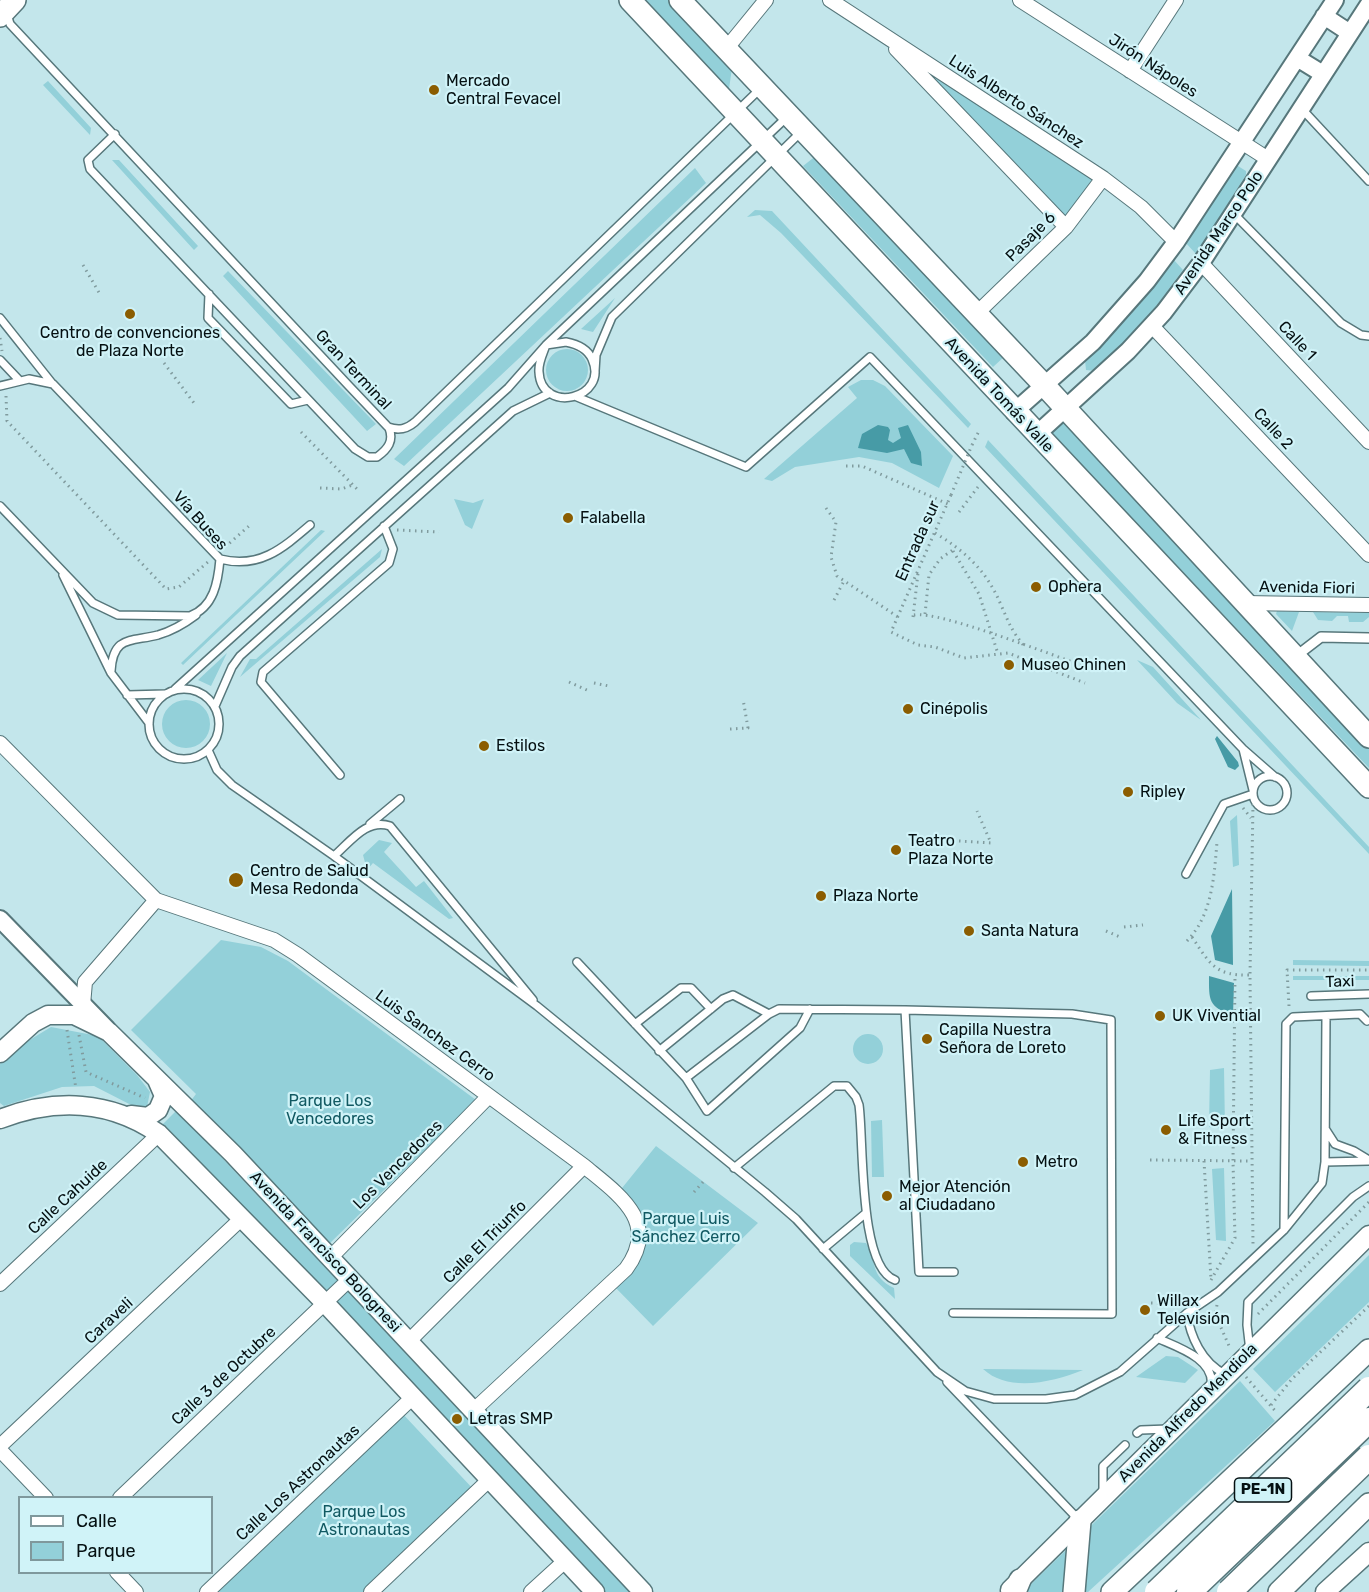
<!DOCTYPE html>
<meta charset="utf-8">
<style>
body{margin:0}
#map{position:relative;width:1369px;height:1592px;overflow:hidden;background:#c3e6eb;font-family:Rubik,sans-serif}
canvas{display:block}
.legend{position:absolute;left:18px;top:1496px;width:195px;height:78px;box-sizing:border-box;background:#d0f3f8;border:2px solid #7f989c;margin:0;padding:8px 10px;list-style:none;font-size:18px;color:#051012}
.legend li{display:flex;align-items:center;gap:12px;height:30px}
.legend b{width:30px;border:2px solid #7f989c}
</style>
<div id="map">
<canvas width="1369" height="1592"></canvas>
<ul class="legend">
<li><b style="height:8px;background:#fff"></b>Calle</li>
<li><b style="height:16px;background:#93d0d9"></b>Parque</li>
</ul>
</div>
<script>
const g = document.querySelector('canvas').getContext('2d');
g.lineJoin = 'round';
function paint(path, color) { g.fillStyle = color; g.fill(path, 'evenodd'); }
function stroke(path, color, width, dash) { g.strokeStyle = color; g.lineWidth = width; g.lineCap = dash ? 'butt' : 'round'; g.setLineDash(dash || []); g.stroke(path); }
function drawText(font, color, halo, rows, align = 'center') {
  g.font = font + ' Rubik,sans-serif'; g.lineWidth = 4.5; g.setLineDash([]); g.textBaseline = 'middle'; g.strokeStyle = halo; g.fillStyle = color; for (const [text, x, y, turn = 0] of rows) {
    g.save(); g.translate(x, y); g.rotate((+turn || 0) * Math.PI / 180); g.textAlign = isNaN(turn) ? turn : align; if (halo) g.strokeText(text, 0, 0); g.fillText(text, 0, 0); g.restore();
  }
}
const green = new Path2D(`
 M645 0H669L732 68 729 89Z
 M910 58 1091 176 1092 180 1067 216 1061 215Z
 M48 81 91 128 90 135 43 85Z
 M817 155 1005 356 993 367 803 166Z
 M112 160H119L198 246 194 250Z
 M1234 166H1238L1246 171V175L1196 254 1184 241Z
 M695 168 706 183 404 466 394 459Z
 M755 210 772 211 971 424 968 428 781 233 760 215 747 217Z
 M1173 259 1183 270 1147 319 1096 371 1086 370 1085 360 1133 311Z
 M228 271 376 424 367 431 223 276Z
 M615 298 593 332 581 329Z
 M546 370a21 21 0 1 1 42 0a21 21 0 1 1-42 0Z
 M861 380H873L885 386 953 456 939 488 892 463 859 457 795 467 772 481 764 479 857 398 848 387Z
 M1064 421 1369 746V768L1051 433Z
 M988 440 1369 847V854L985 447Z
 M454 499 473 503 484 499 472 529 465 525Z
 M321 530 325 531 183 665 181 663Z
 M382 549 380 557 240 677 250 659H256Z
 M1277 611 1299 612 1292 631 1276 614Z
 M1313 612 1369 613V617L1363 622H1349L1348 616H1337L1332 621 1318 620Z
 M227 653 211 686 198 680Z
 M1137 660 1153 667 1201 720 1177 703Z
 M162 724a24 24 0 1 1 48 0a24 24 0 1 1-48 0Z
 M1237 815 1239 865 1233 867 1230 821Z
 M379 840 392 843 384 852 416 887 424 881 453 918 449 919 373 863 367 870 363 855Z
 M221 940 261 947 288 961 476 1100 327 1246 190 1102 196 1094 131 1030Z
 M1293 960 1369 961V966L1293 965Z
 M1293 976H1369V980H1293Z
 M51 1027 98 1036 137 1075 150 1092 147 1107 139 1109 94 1086 62 1087 4 1106 0 1103V1064L13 1050Z
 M853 1049a15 15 0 1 1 30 0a15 15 0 1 1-30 0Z
 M1224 1068 1225 1129 1209 1127 1210 1070Z
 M177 1110 630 1592H605L472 1448 161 1126Z
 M882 1120 884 1177H872L871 1121Z
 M656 1146 758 1223 653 1326 612 1284 639 1242 618 1193Z
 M1224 1168 1226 1241 1216 1240 1212 1169Z
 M854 1242 866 1243C878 1262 869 1276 894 1288L895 1299 850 1256V1245Z
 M1369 1255V1302L1275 1392 1253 1369Z
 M1166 1356 1178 1357 1198 1370 1185 1383 1136 1377Z
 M983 1369 1083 1370C1053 1382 1009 1393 983 1369Z
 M1240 1381 1275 1421 1088 1592H1027L1030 1585Z
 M401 1412 475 1491 368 1592H209Z`);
const water = new Path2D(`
 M878 425 888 427 890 430 888 440 893 443 901 438 898 428 908 425 921 452 922 466 911 463 904 449 887 453 858 448 862 434Z
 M1217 736 1238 762 1239 766 1235 770 1228 767 1215 739Z
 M1232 889 1233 965 1215 960 1211 936Z
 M1209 976 1234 983 1233 1015C1208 1007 1209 1000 1209 976Z`);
const path = new Path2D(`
 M83 265 101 296
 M0 338 2 351
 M164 363 194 403
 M6 396 7 421 166 589 179 587 209 561
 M301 432 357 489
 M972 445 979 431
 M846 466H862L948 504
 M320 488 341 489 353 485
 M951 495 891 632 918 645 935 647 964 658 1008 653 1085 683
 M826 508 836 522 831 557 837 576 898 617
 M959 512 978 487
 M397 530 439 532
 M935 533C965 551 987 571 1001 605 1010 625 1010 628 1024 646
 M225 547 249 526
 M953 551 979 594 998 654
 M834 600 844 581
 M925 614 929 575 940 559 954 549
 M914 615C939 610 1055 657 1088 667
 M913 617 918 573
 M569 682 589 691
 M594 683 609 686
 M730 729 748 728 743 699
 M1253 804 1250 975 1253 1244
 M1243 808 1251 818
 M959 841 991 843 977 811
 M1124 927 1143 925
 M1106 931 1120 937
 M1192 937C1210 964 1215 976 1250 975
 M1187 941C1212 915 1214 878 1217 842
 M1289 1006 1287 970H1369
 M67 1030 76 1089
 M79 1035 86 1072 145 1098
 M1150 1160 1251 1161
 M1204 1161 1211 1279
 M694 1192 703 1182
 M1211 1280 1235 1238 1233 1161 1235 975
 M1151 1303 1179 1304
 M1217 1305 1215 1314 1230 1348
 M1258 1314 1369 1202
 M1246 1377 1277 1413
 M1271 1405 1292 1379 1369 1306`);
const service = new Path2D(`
 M7 14 10 24 349 386 388 427C399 431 407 429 415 422L760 89
 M1301 108 1369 181
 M115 134 88 160 90 169 355 449 368 457H377C388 449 394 441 389 428
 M1233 213 1341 323 1361 335 1369 336
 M209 294 208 318 291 404 308 400
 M0 318 51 382
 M566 342C577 344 587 348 592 359 610 399 541 415 539 372 538 363 543 354 546 345Z
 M0 360 19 380
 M595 371 596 355 612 317 801 132
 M0 386 29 379 53 384 220 559C218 582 214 607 190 616L118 615 93 603 0 506
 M577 397 746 467 870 357 1243 749 1275 777
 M220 559C259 569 282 549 310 525
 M63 575 111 673 149 723
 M111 671C113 635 131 642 158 635 172 631 184 624 196 615
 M175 689 508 388 546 345 787 117
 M149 724a35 35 0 1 1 70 0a35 35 0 1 1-70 0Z
 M127 695 165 694
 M215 706 232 667 240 656 513 411 550 393
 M1243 749 1253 790
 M208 750 217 770 232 785 334 856 537 1006 765 1192 796 1219 937 1372 965 1391 994 1399H1046L1075 1395 1120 1372 1187 1313 1218 1292 1284 1230 1322 1183 1325 1162 1326 1017
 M340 775 261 682 263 672 389 563 393 549 384 526
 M1253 793a17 17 0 1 1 34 0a17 17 0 1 1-34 0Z
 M370 824 400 799
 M334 856C351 841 367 818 390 826L533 1000
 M1186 874 1224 804 1253 794
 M577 962 686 1078 707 1111 800 1028 810 1009
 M1311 996 1369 994
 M635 1024 681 988H691L711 1009
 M659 1051 723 999 733 995 769 1014
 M686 1078 769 1014 779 1009 905 1010
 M1326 1130 1335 1144 1354 1151 1369 1160
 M1325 1162 1369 1161
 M734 1168 834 1086H847L856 1097 859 1105C864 1140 858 1267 895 1280
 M1284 1230 1286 1024 1293 1017 1360 1014 1367 1021
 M823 1249 866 1213
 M953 1313 1112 1314 1111 1020 1072 1014 905 1010 919 1272H954
 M1187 1313C1190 1336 1202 1363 1225 1374
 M1157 1338C1177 1347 1216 1359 1211 1387
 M1250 1351 1247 1325 1248 1302 1353 1197 1369 1186
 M947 1382 1078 1519
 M1137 1433 1141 1430 1168 1429
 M1103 1493V1466L1125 1445`);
const pedestrian = new Path2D(`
 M1295 657 1321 637 1369 638`);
const minor = new Path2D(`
 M830 0 1103 178 1141 207 1176 242
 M1020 0 1268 159
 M726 49 766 0
 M896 49 1066 227
 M1130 71 1176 0
 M1201 263 1369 442
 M976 314 1066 227 1103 178
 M1152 326 1369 555
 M1244 603 1369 605
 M0 743 156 900 274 940 298 955 584 1166C618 1194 661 1222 626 1269L474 1410
 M83 1005 85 982 156 900
 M331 1257 489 1096
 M0 1284 159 1134
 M409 1341 584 1166
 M0 1446 241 1219
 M0 1450 46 1498
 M120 1498 351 1278
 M117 1572 136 1592
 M207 1592 412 1398
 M371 1592 489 1480
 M531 1592 565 1561`);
const tertiary = new Path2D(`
 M1324 16 1350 33
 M1297 58 1323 74
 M1014 412 1093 342 1147 281 1176 242 1335 0
 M1036 435 1128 351 1164 312 1201 263 1369 4
 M0 919 107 1029`);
const secondary = new Path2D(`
 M0 1053 33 1023 48 1015H74L109 1032 233 1154 643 1592
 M131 1115 148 1117 158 1110 164 1096 157 1080
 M0 1119C55 1098 110 1100 159 1134L325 1303 595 1592
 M1010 1590 1369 1235
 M1325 1592 1369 1552`);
const primary = new Path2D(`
 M630 0 1369 787
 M680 0 1044 385 1369 737
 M0 16 15 0
 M1015 1592 1020 1580
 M1074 1592 1080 1521
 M1112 1592 1369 1350
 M1279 1592 1369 1504`);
const pathBridge = new Path2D(`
 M951 495 972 445`);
const motorwayBridge = new Path2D(`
 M1157 1592 1369 1389
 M1189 1592 1369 1420
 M1229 1592 1369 1457`);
const markers = [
 [434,90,6,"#8b5d01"],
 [130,314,6,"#8b5d01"],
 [568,518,6,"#8b5d01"],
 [1036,587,6,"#8b5d01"],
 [1009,665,6,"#8b5d01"],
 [908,709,6,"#8b5d01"],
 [484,746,6,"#8b5d01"],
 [1128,792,6,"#8b5d01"],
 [896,850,6,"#8b5d01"],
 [236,880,8,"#8b5d01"],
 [821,896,6,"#8b5d01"],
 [969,931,6,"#8b5d01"],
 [1160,1016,6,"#8b5d01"],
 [927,1039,6,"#8b5d01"],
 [1166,1130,6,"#8b5d01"],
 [1023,1162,6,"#8b5d01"],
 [887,1196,6,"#8b5d01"],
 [1145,1310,6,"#8b5d01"],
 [457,1419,6,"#8b5d01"]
];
const shields = [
 [1263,1490,57]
];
const shieldNames = [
 ["PE-1N",1263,1490]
];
const streetNames = [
 ["Jirón Nápoles",1153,66,33],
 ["Luis Alberto Sánchez",1016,102,33],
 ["Avenida Marco Polo",1219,233,-56],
 ["Pasaje 6",1031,237,-45],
 ["Calle 1",1297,341,47],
 ["Gran Terminal",353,370,47],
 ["Avenida Tomás Valle",999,395,47],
 ["Calle 2",1273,429,47],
 ["Vía Buses",200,521,48],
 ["Entrada sur",918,541,-66],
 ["Avenida Fiori",1307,588,1],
 ["Taxi",1340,982,-2],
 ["Luis Sanchez Cerro",435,1036,36],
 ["Los Vencedores",398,1165,-45],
 ["Calle Cahuide",68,1197,-43],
 ["Calle El Triunfo",485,1242,-45],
 ["Avenida Francisco Bolognesi",325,1252,47],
 ["Caraveli",109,1321,-43],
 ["Calle 3 de Octubre",224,1376,-43],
 ["Avenida Alfredo Mendiola",1188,1413,-45],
 ["Calle Los Astronautas",298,1483,-43]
];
const poiNames = [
 ["Mercado",446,81],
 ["Central Fevacel",446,99],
 ["Centro de convenciones",130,333,"center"],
 ["de Plaza Norte",130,351,"center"],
 ["Falabella",580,518],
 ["Ophera",1048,587],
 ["Museo Chinen",1021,665],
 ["Cinépolis",920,709],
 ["Estilos",496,746],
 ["Ripley",1140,792],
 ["Teatro",908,841],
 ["Plaza Norte",908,859],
 ["Centro de Salud",250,871],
 ["Mesa Redonda",250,889],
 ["Plaza Norte",833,896],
 ["Santa Natura",981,931],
 ["UK Vivential",1172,1016],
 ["Capilla Nuestra",939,1030],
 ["Señora de Loreto",939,1048],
 ["Life Sport",1178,1121],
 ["& Fitness",1178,1139],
 ["Metro",1035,1162],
 ["Mejor Atención",899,1187],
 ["al Ciudadano",899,1205],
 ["Willax",1157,1301],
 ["Televisión",1157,1319],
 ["Letras SMP",469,1419]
];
const parkNames = [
 ["Parque Los",330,1101],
 ["Vencedores",330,1119],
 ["Parque Luis",686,1219],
 ["Sánchez Cerro",686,1237],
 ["Parque Los",364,1512],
 ["Astronautas",364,1530]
];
paint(green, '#93d0d9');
paint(water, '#479ba6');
stroke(service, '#57777b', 10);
stroke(pedestrian, '#57777b', 12);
stroke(minor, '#57777b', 16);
stroke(tertiary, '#57777b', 20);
stroke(secondary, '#57777b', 21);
stroke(primary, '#57777b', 24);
stroke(path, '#809b9e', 3, [1.5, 4.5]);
stroke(service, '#fff', 7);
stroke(pedestrian, '#fff', 9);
stroke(minor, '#fff', 14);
stroke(tertiary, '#fff', 16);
stroke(secondary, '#fff', 18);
stroke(primary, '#fff', 21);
stroke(motorwayBridge, '#57777b', 27, []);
stroke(pathBridge, '#809b9e', 3, [1.5, 4.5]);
stroke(motorwayBridge, '#fff', 24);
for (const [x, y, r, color] of markers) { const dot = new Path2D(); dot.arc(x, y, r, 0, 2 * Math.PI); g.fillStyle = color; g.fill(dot); stroke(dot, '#d0f3f8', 2); }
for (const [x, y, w] of shields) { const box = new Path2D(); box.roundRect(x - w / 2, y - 12, w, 24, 4.5); g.fillStyle = '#d0f3f8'; g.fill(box); stroke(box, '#051012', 1.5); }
drawText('bold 15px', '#051012', null, shieldNames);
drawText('16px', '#051012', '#d0f3f8', streetNames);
drawText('16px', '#051012', '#d0f3f8', poiNames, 'left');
drawText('16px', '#115962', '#d0f3f8', parkNames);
</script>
